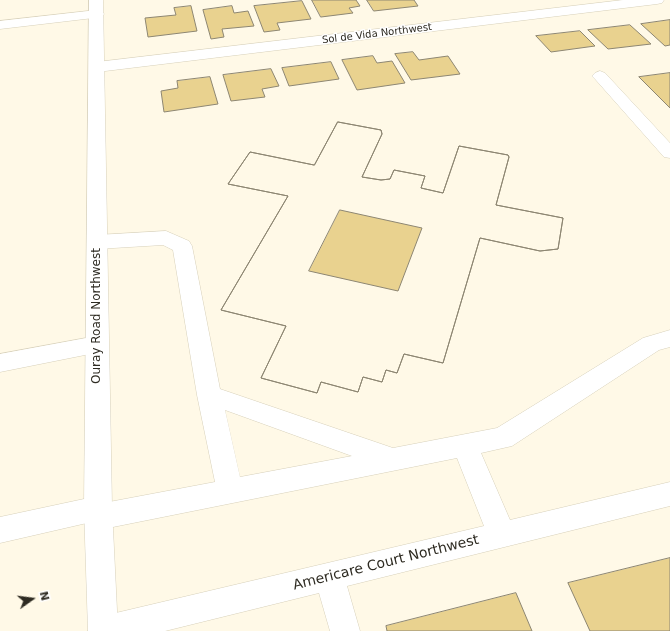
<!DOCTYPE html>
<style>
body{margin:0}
#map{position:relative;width:670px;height:631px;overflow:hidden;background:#fff9e7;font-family:"DejaVu Sans",sans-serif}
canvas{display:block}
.north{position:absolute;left:12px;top:579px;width:40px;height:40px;-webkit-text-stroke:3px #fff;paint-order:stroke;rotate:76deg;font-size:11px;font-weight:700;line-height:16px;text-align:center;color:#2e2b22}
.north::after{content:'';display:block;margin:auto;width:14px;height:18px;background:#2e2b22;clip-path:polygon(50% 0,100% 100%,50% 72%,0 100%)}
</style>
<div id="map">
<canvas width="670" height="631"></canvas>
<div class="north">N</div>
</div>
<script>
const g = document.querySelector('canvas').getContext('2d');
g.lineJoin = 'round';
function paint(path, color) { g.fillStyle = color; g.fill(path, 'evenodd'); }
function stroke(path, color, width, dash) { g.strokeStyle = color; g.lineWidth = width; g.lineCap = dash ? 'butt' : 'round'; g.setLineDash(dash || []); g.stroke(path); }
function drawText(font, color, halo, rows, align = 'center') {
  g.font = font + ' "DejaVu Sans",sans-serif'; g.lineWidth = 3; g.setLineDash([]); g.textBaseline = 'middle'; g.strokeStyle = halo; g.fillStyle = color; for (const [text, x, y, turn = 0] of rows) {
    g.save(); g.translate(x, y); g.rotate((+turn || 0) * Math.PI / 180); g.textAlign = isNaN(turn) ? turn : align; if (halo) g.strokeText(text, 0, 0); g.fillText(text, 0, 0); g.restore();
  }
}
const building = new Path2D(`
 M312 0H356L360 6 349 8 353 13 321 17Z
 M367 0H414L418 6 374 11Z
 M302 1 311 19 277 23 280 30 264 32 254 6Z
 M191 6 197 31 148 37 145 18 176 15 174 8Z
 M232 6 234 13 248 11 254 26 222 29 224 37 211 39 203 10Z
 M670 20V45L665 46 641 24Z
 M630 25 651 44 608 49 588 30Z
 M580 31 595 46 551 52 536 36Z
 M413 52 419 60 448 56 460 74 411 80 395 54Z
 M373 56 377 63 392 61 405 83 357 90 342 60Z
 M331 62 339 79 289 86 282 68Z
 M271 69 279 86 262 89 265 97 231 101 223 75Z
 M670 73V108L639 77Z
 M210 77 218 104 164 112 161 91 178 88 177 81Z
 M338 122 381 130 382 134 362 177 381 180 390 179 394 170 425 176 421 188 443 193 459 146 508 155 509 157 496 205 563 218 558 249 540 251 480 238 443 363 404 354 397 373 386 370 382 382 363 377 358 392 321 382 317 393 261 378 286 326 221 310 288 196 228 184 250 152 314 165ZM340 210 422 228 398 291 309 271Z
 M338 122 381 130 382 134 362 177 381 180 390 179 394 170 425 176 421 188 443 193 459 146 508 155 509 157 496 205 563 218 558 249 540 251 480 238 443 363 404 354 397 373 386 370 382 382 363 377 358 392 321 382 317 393 261 378 286 326 221 310 288 196 228 184 250 152 314 165Z
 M670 558V631H590L568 583Z
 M516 593 532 631H387L386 626Z`);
const minor = new Path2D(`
 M623 0H664L662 3 657 4 97 72 92 70 89 67 92 64 97 62Z
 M97 10 102 11 104 14 102 17 0 29V21Z
 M600 71 605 73 670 143V158L664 157 595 79 592 76 595 73Z
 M166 231 189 241 192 246 220 389 393 448 497 428 643 338 670 330V347L659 350 512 446 481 453 510 520 670 482V506L347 586 360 631H330L319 593 165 631H88L92 620 103 616 484 526 457 458 98 530 88 526 87 523 0 543V517L98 496 108 499 109 502 215 482 197 395 173 250 163 245 97 249 90 247 87 242 90 237 97 235ZM225 410 352 456 240 477Z
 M97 336 105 339 108 345 105 351 0 372V354Z`);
const major = new Path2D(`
 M89 0H103L112 508 118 631H88L84 508Z`);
const farStreetnames = [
 ["Sol de Vida Northwest",377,34,-7]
];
const streetNames = [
 ["Ouray Road Northwest",97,316,-90]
];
const nearStreetnames = [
 ["Americare Court Northwest",386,563,-14]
];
paint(building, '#e9d28f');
stroke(building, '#8d8672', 1);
stroke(minor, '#d7d0ba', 1);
stroke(major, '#d7d0ba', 1);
paint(minor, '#fff');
paint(major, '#fff');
drawText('10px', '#2e2b22', '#fff', farStreetnames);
drawText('12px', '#2e2b22', '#fff', streetNames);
drawText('14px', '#2e2b22', '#fff', nearStreetnames);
</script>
